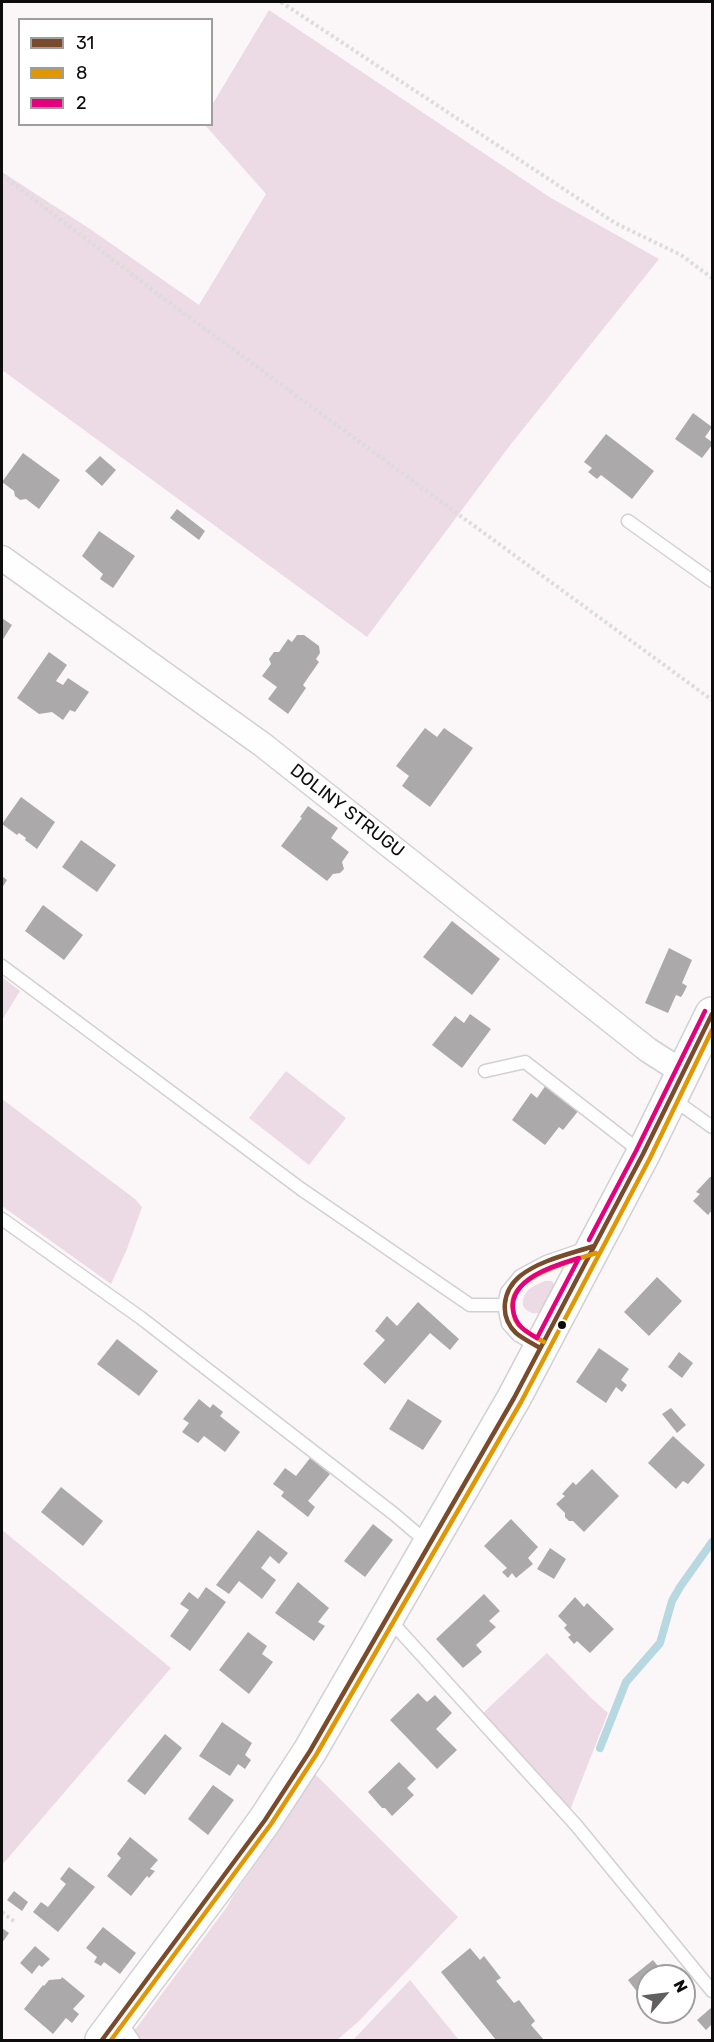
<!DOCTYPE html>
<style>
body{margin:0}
#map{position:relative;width:714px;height:2042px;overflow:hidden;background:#fbf7f9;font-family:Rubik,sans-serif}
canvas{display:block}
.frame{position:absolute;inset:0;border:3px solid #0e0d0e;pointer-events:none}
.legend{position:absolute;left:18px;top:18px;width:195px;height:108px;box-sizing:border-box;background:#fff;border:2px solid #9f9e9f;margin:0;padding:8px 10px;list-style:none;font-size:18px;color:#0e0d0e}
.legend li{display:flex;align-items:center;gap:12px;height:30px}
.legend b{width:30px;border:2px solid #9f9e9f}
.north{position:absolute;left:636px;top:1964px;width:60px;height:60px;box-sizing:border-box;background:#fff;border:2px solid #9f9e9f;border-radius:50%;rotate:62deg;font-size:16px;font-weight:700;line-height:24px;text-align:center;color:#0e0d0e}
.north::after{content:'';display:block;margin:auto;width:21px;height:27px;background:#615f60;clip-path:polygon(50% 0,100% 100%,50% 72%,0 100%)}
</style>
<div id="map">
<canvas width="714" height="2042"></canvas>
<div class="frame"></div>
<ul class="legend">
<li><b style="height:8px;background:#7a4b2a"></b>31</li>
<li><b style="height:8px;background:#e09701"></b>8</li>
<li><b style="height:8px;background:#e5007d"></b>2</li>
</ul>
<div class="north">N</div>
</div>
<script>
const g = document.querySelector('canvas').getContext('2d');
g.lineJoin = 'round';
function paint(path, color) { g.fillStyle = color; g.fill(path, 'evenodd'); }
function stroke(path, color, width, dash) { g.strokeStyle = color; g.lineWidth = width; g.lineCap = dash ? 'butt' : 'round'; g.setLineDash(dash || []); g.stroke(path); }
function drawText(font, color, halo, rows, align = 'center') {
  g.font = font + ' Rubik,sans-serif'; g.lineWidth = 4.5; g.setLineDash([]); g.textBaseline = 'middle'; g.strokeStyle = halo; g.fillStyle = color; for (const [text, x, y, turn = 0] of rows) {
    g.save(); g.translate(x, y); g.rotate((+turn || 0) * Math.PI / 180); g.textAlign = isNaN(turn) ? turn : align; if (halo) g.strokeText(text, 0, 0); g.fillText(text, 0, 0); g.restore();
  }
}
const green = new Path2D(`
 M269 10 551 198 659 259 511 444 367 637 2 370V172L90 229 199 305 266 194 205 125 212 124V105Z
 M2 977 20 991 2 1020Z
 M286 1071 346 1118 309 1165 249 1118Z
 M2 1099 135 1199 142 1207 127 1249 111 1284 2 1206Z
 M545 1281H552L556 1288 542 1312C534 1315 528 1313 523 1306 522 1291 532 1286 545 1281Z
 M2 1530 171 1668 2 1865Z
 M547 1653 590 1697 608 1713 570 1810 483 1713Z
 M314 1773 458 1917 359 2021 337 2040H141L134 2031 227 1907 233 1896 285 1822Z
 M410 1980 459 2040H353Z`);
const stream = new Path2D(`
 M600 1748 626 1682 660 1643 672 1601 680 1587 712 1542`);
const building = new Path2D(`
 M693 413 712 427 705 437 712 442V445L702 458 675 439Z
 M606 434 654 471 632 499 601 475 597 479 588 472 592 468 584 462Z
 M23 453 60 480 39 509 26 499 20 500 15 496 14 491 2 482Z
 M100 456 116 470 102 486 85 471Z
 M177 509 205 531 199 540 170 518Z
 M99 531 135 556 113 588 100 579 103 574 82 556Z
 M2 618 12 625 2 641Z
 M297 635H304L319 646 320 653 316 659 319 662 303 685 306 688 288 714 268 699 277 687 262 676 271 664 269 659 274 652H279L288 639 292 642Z
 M49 652 67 665 56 681 63 685 68 678 89 692 75 712 70 710 63 720 52 712 39 714 17 698Z
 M425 728 437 737 444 728 473 748 430 807 402 786 409 776 396 766Z
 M21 797 55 822 37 849 25 840 26 838 19 833 17 835 2 824Z
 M308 806 338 828 331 838 349 852 342 862 344 869 340 873 333 874 327 881 281 846 302 818 300 817Z
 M81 840 116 865 97 892 62 867Z
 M2 876 7 880 2 888Z
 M43 905 83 935 64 960 25 931Z
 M452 921 500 959 472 995 423 957Z
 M669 948 692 960 682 983 687 986 683 994 681 997 676 995 668 1013 645 1003Z
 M470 1014 491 1029 462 1068 432 1045 455 1016 464 1023Z
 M546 1085 579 1110 563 1130 559 1127 545 1145 512 1120 531 1093 537 1098Z
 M710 1177H712V1210L708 1215 693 1201 700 1194 696 1192Z
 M657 1277 682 1301 649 1336 624 1312Z
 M418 1302 459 1339 450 1350 430 1333 385 1384 363 1364 385 1340 375 1331 387 1316 397 1326Z
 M117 1339 158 1371 139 1396 97 1364Z
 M599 1348 629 1369 621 1380 627 1385 622 1392 616 1387 606 1403 576 1382Z
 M679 1352 693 1363 682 1378 668 1367Z
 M199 1399 210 1408 213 1404 223 1412 220 1416 240 1432 225 1452 204 1436 198 1443 182 1432 189 1423 183 1419Z
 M408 1399 442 1421 423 1450 389 1429Z
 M671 1408 686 1425 677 1433 662 1414Z
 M673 1436 705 1465 688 1484 683 1481 676 1489 648 1463Z
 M310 1458 330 1474 308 1501 315 1507 308 1517 281 1496 284 1492 273 1484 285 1468 296 1476Z
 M592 1469 619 1496 584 1532 573 1521H569L565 1517V1513L556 1504 565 1496 562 1494 573 1482 576 1485Z
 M61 1487 103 1521 83 1546 41 1512Z
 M511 1519 538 1547 528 1558 533 1564 516 1578 512 1573 508 1578 502 1572 507 1568 484 1546Z
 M373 1524 393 1540 365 1577 344 1561Z
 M258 1530 288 1553 279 1564 270 1556 261 1568 276 1580 262 1599 239 1581 229 1594 216 1585Z
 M550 1548 566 1559 554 1579 537 1569Z
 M298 1582 329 1608 318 1622 325 1626 314 1641 275 1613Z
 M206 1587 226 1602 190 1651 170 1636 189 1610 180 1604 189 1592 198 1599Z
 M484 1594 500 1611 489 1621 496 1627 476 1645 482 1652 463 1668 436 1639Z
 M575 1597 584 1607 587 1603 614 1629 590 1653 577 1641 574 1644 568 1637 571 1635 564 1628 567 1625 558 1616Z
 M248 1632 267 1646 262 1654 273 1662 249 1694 219 1670Z
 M418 1693 427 1702 435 1695 452 1713 436 1729 457 1750 437 1769 390 1720Z
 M222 1722 252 1743 245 1755 251 1760 245 1769 238 1764 230 1776 199 1756Z
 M165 1734 182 1748 145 1795 127 1781Z
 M399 1762 416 1779 407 1788 414 1795 392 1816 385 1808H382L368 1792Z
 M213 1785 234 1800 208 1835 188 1819Z
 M130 1837 158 1860 150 1869 155 1871 149 1878 147 1876 131 1896 107 1876 121 1858 117 1854Z
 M69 1867 95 1887 58 1932 33 1912 41 1902 48 1907 66 1884 60 1879Z
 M14 1891 28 1902 22 1911 7 1900Z
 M103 1927 136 1953 120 1974 104 1962 101 1966 94 1962 97 1957 86 1948Z
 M2 1928 9 1933 2 1943Z
 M35 1946 50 1959 42 1967 39 1965 32 1974 20 1963Z
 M470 1948 480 1960 484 1956 501 1978 496 1981 514 2003 519 2000 535 2021 531 2025 544 2040H496L441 1972Z
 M653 1960 666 1976H648V2006L628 1980Z
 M62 1977 85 1996 73 2009 79 2014 72 2023 66 2018 53 2034 24 2009 43 1985 44 1986 49 1980 61 1979Z
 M712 2007V2024L706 2030 697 2020Z`);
const path = new Path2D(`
 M281 2 615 223 681 255 712 278
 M2 175 163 298 712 700
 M2 1912 16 1923`);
const lane = new Path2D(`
 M628 521 712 581
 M2 966 301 1189 470 1305H504
 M485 1071 525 1062 641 1152
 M673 1099 712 1127
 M2 1219 141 1318 394 1514 428 1543
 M539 1347 518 1335 508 1324 504 1305 507 1292 520 1276 546 1262 587 1248
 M388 1618 576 1825 712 1991
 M119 2019 133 2040`);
const street = new Path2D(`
 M2 558 263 745 648 1050 684 1073`);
const secondary = new Path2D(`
 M102 2040 216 1888 265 1820 310 1751 514 1398 643 1154 712 1014`);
const bus1 = new Path2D(`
 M540 1348C532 1343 523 1339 516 1333 499 1317 502 1291 520 1276 540 1260 570 1254 594 1246
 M102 2040 265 1820 310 1751 514 1398 643 1154 712 1014`);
const bus2 = new Path2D(`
 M544 1342C537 1338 529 1334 523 1329 516 1324 514 1318 513 1309 506 1276 573 1261 596 1253
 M111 2040 271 1824 316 1755 521 1402 650 1158 712 1030`);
const bus3 = new Path2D(`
 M589 1240 636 1151 705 1011
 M579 1258 537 1338C525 1331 515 1325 513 1310 509 1278 556 1265 579 1258Z`);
const markers = [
 [562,1325,5,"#0e0d0e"]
];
const streetNames = [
 ["DOLINY STRUGU",347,811,38]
];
paint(green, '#ecdae4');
stroke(stream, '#b7d8e0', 8);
paint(building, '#aba9aa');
stroke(lane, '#d2d0d1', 15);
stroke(street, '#d2d0d1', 27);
stroke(secondary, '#d2d0d1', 36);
stroke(path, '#dddcdc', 4, [3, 3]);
stroke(lane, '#fefefe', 12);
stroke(street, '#fefefe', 24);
stroke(secondary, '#fefefe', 33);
stroke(bus1, '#7a4b2a', 4.5);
stroke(bus2, '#e09701', 4.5);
stroke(bus3, '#e5007d', 4.5);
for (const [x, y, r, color] of markers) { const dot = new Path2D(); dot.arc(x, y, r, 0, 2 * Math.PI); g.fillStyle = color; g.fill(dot); stroke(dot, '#fff', 2); }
drawText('18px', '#0e0d0e', '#fff', streetNames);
</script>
